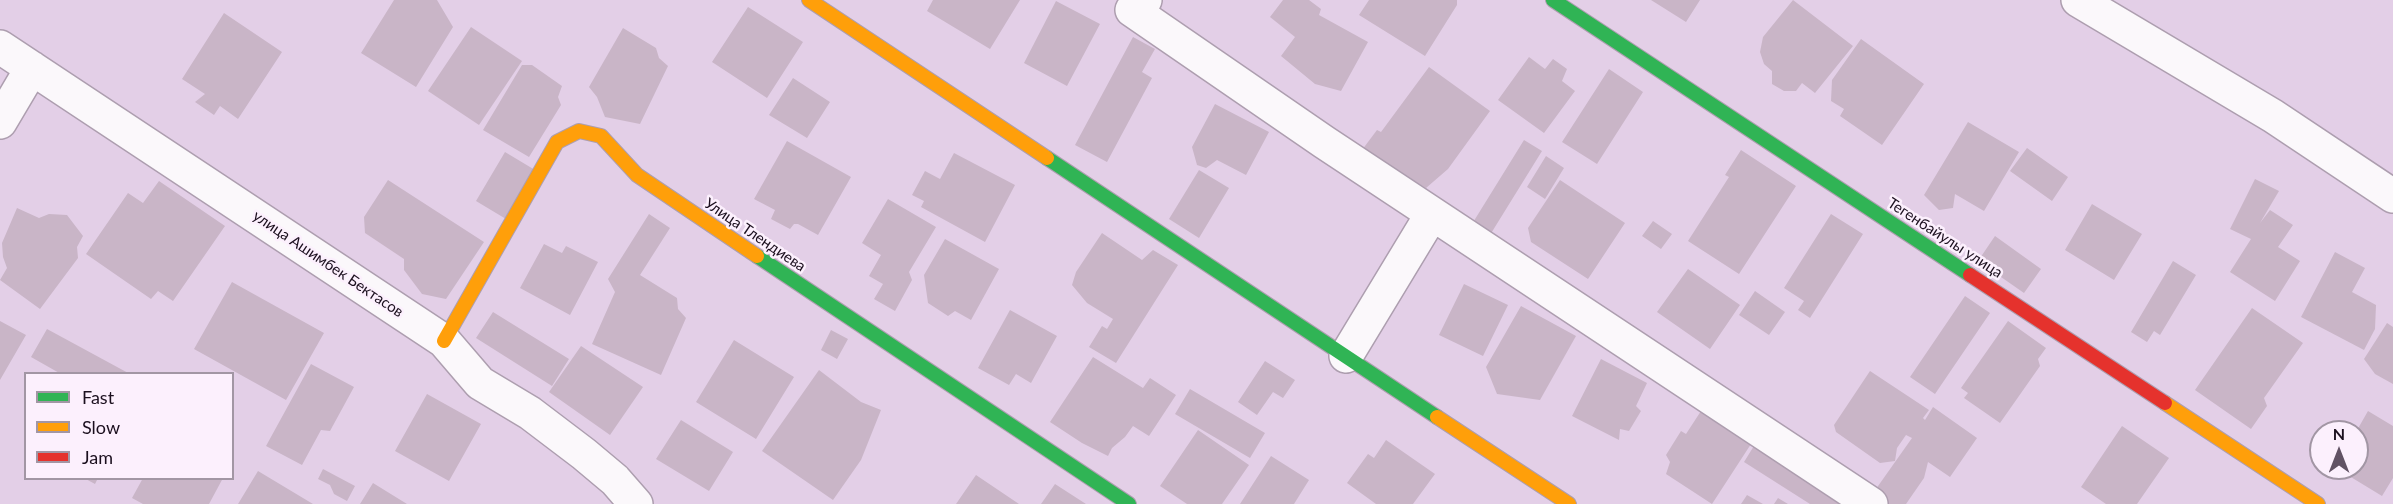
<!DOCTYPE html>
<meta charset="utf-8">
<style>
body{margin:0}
#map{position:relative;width:2393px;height:504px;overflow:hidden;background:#e3cfe7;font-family:Lato,sans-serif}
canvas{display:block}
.legend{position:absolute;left:24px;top:372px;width:210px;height:108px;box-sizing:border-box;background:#fcf0fd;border:2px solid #a296a4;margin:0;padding:8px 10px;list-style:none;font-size:18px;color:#1b0f1e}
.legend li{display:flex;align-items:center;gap:12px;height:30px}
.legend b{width:30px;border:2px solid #a296a4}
.north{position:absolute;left:2309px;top:420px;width:60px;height:60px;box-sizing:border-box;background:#fcf0fd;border:2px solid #a296a4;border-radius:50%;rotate:0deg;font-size:16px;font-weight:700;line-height:24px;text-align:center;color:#1b0f1e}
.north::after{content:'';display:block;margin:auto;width:21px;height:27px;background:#615264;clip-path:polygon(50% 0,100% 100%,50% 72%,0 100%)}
</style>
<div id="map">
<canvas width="2393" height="504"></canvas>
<ul class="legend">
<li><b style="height:8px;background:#30b455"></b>Fast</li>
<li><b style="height:8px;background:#ff9f0a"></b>Slow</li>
<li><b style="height:8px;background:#e5322d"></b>Jam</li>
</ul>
<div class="north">N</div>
</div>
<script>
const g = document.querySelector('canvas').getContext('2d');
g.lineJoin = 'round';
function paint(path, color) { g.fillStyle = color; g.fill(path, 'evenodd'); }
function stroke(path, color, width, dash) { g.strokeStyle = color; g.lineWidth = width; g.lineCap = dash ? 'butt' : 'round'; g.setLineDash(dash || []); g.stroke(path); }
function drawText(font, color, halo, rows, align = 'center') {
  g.font = font + ' Lato,sans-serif'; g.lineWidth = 5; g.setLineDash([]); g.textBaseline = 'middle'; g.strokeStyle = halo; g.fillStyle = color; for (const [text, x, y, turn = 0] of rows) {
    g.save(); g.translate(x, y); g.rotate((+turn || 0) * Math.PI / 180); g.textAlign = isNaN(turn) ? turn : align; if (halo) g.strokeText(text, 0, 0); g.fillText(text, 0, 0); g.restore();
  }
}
const building = new Path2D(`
 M394 0H437L453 27 416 87 361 53Z
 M933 0H1020L990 49 927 11Z
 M1283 0H1309L1321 9 1319 15 1368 42 1341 91 1315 84 1281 56 1295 37 1270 17Z
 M1369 0H1457V5L1425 56 1359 15Z
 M1651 0H1700L1686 22Z
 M1793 0 1853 46 1815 93 1802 83 1796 91H1784L1772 84V71L1764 64 1760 52 1763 37Z
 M1056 1 1100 24 1067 86 1024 63Z
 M748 7 803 42 767 98 712 62Z
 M224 13 282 52 238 119 220 106 214 115 195 102 205 94 182 79Z
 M471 27 522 61 479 125 428 91Z
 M623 28 656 48 659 58 668 66 640 124 605 117 597 97 589 87Z
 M1133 37 1155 49 1142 72 1152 78 1107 162 1075 145Z
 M1861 39 1924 84 1882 145 1840 116 1844 109 1831 101 1832 80Z
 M1529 57 1545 69 1553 59 1567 69 1562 81 1575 91 1544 133 1498 100Z
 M522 65H532L562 86 558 97 561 105 529 157 483 130Z
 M1429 67 1490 111 1448 169 1426 188 1362 150 1377 130 1381 132Z
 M1609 69 1643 92 1597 164 1562 142Z
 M793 78 830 102 807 138 769 115Z
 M1215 104 1269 132 1246 175 1217 160 1206 168 1197 165 1192 147Z
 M1968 122 2019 152 1984 211 1955 194 1953 208 1939 210 1924 195Z
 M1524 140 1542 151 1490 235 1472 224Z
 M787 141 851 177 818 235 798 224H794L790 229 771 219 775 210 754 199Z
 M2027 148 2068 177 2052 201 2010 171Z
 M1741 150 1796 186 1739 274 1688 241 1729 177 1725 175Z
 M505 152 535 170 506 219 476 201Z
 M954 153 1015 185 985 242 921 207 924 201 912 195 925 171 940 179Z
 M1546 156 1564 168 1545 199 1527 187Z
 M1199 170 1229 188 1199 238 1169 219Z
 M2255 179 2279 191 2260 223 2270 210 2293 225 2278 247 2300 261 2275 301 2230 272 2251 239 2230 229Z
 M388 180 484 242 446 299 422 294 404 270V259L365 233 364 217Z
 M1560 180 1625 223 1588 279 1531 242 1528 228Z
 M159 181 225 226 173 301 158 291 151 299 86 254 128 193 143 203Z
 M888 199 936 227 909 272 912 280 895 311 874 299 883 284 869 276 881 255 862 243Z
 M2092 204 2142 234 2114 280 2065 250Z
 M17 208 39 218 49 214 67 215 83 236 77 247 78 258 40 309 0 280 7 268 3 257 2 243Z
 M649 214 670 228 640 275 677 298 678 309 686 318 661 375 592 344 615 292 608 279Z
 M1831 214 1863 234 1810 318 1798 310 1804 301 1784 288Z
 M1653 221 1672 234 1661 249 1642 236Z
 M1102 233 1142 260 1153 250 1178 265 1116 363 1089 347 1102 326 1107 329 1113 319 1087 303 1072 285 1076 272Z
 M1995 236 2041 269 2024 293 1978 261Z
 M945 239 999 269 971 320 955 311 948 316 928 303 924 275Z
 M544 244 562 253 566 246 598 262 570 315 520 288Z
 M2335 252 2365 268 2352 292 2376 305 2375 329 2364 350 2301 317Z
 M2173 261 2196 275 2160 335 2154 331 2147 342 2131 332Z
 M1688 269 1740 305 1710 349 1657 312Z
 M232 282 324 333 286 400 194 349Z
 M1464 284 1508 305 1483 356 1439 335Z
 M1755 291 1785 312 1769 335 1739 315Z
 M1965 296 1990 313 1935 394 1910 377Z
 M1521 306 1576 336 1540 400 1497 394 1486 367Z
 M2252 308 2303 343 2264 398 2267 406 2251 429 2195 390Z
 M1010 310 1057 336 1031 383 1016 374 1009 385 978 368Z
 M493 312 569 359 552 386 476 338Z
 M0 321 26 335 0 380Z
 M2008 321 2046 348 2038 359 2040 366 2000 423 1964 398 1968 393 1961 388Z
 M2387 323 2393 327V384L2375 374 2364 359Z
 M47 329 130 374H61L31 357Z
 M831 330 848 339 837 359 821 350Z
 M734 340 794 377 756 439 696 402Z
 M581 346 643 387 610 435 549 392Z
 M1093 357 1143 388 1150 378 1176 395 1149 436 1133 426 1125 437 1112 448 1108 456 1082 443 1050 422Z
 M1601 359 1647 383 1636 406 1641 411 1629 431 1620 429 1619 440 1572 416Z
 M1265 361 1295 380 1283 398 1273 392 1257 415 1238 402Z
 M311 364 354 387 330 431 321 430 302 465 266 446Z
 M819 370 861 402 881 410 861 460 833 500 762 451Z
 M1870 371 1929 410 1923 418 1925 420 1933 407 1977 438 1950 477 1928 462 1924 478 1906 504H1883L1871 496 1912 438 1906 435 1897 448 1895 461 1880 463 1836 432 1834 425Z
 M1190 389 1265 433 1250 458 1175 414Z
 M427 394 481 424 449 481 395 451Z
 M1701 411 1751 444 1712 504 1666 474 1670 462 1666 455 1681 431 1686 434Z
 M2368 411 2393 426V478L2382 496 2336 468H2357L2356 432Z
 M681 420 733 452 709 491 656 459Z
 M2122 426 2169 458 2137 504H2106L2081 487Z
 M1198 430 1249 465 1222 504H1187L1160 486Z
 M1386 440 1435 474 1413 504H1376L1347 483 1368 454 1374 458Z
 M1757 441 1843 504H1810L1744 462Z
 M1271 456 1309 480 1294 504H1240Z
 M323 469 355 486 347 501 334 494 330 485 318 479Z
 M258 471 313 504H238Z
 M976 475 1019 504H956Z
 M84 478H98L95 484Z
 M143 478H223L209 504H143L132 498Z
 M373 483 407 504H360Z
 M1055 484 1086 504H1041Z
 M1747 495 1763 504H1741Z
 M1778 498 1788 504H1774Z`);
const street = new Path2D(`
 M1145 0 1132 10 1324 142 1871 504
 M2078 0 2273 116 2393 196
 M0 47 444 341 480 383 530 413 584 454 615 480 636 504
 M0 122 32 68
 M1346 356 1432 214`);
const fast = new Path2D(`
 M1553 0 1970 275
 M1047 158 1437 417
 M757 256 1129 504`);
const slow = new Path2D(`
 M809 0 1047 158
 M444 341 557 142 579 131 601 136 637 175 757 256
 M2165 403 2318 504
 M1437 417 1569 504`);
const jam = new Path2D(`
 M1970 275 2165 403`);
const streetNames = [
 ["Улица Тлендиева",755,235,34],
 ["Тегенбайулы улица",1945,238,33],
 ["улица Ашимбек Бектасов",328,264,34]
];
paint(building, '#c9b5c7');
stroke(street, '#ad9eaf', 36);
stroke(fast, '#ad9eaf', 16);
stroke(slow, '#ad9eaf', 16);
stroke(jam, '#ad9eaf', 16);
stroke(street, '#fbf8fb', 33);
stroke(fast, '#30b455', 14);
stroke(slow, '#ff9f0a', 14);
stroke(jam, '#e5322d', 14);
drawText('15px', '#1b0f1e', '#fcf0fd', streetNames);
</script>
